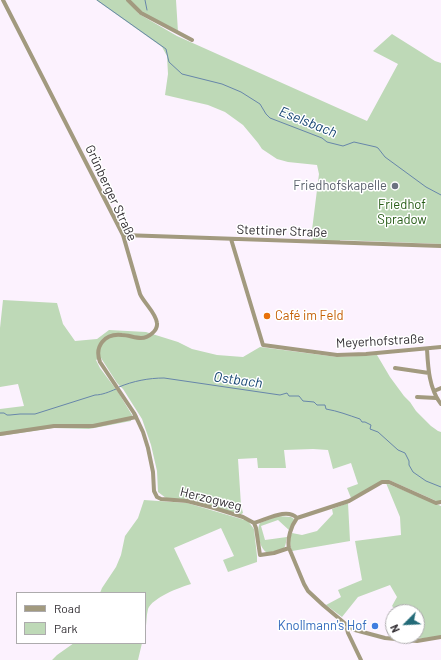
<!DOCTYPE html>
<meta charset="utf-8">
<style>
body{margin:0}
#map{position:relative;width:441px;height:660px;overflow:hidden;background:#fcf2fe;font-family:Barlow,sans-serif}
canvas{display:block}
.legend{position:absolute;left:16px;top:592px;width:130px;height:52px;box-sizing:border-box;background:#fff;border:1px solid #adabad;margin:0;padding:5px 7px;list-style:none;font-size:12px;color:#312d32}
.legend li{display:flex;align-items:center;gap:8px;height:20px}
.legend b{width:20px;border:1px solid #adabad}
.north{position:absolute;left:385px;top:604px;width:40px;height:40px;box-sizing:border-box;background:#fff;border:1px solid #adabad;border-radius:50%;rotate:246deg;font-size:11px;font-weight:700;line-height:16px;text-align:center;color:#312d32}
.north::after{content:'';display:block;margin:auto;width:14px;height:18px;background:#236b78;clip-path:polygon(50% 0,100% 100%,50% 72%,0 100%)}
</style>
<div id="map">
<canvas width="441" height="660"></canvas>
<ul class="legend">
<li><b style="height:5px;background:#a29a7f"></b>Road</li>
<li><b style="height:11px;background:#bed9b7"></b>Park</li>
</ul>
<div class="north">N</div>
</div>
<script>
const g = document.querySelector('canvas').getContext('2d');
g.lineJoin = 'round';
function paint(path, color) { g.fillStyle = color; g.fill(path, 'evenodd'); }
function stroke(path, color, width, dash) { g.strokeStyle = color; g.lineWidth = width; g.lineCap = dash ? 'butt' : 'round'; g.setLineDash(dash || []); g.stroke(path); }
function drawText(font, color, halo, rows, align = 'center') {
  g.font = font + ' Barlow,sans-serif'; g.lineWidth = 3; g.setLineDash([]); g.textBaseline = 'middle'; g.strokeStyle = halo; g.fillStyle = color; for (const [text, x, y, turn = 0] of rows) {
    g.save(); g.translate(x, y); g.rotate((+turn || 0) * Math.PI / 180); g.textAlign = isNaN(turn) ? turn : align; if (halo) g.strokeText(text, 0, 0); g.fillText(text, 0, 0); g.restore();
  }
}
const green = new Path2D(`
 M96 0H127L139 14 177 36 367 121 398 64 373 51 392 34 435 61 441 63V244L340 240V243H313L312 230 319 174 317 165 288 162 277 159 262 149 258 143 243 125 225 112 208 105 165 95 168 74 167 56 162 47Z
 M130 0H176L178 32 141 12Z
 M3 300 57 303 63 324 75 341 97 339 109 330 146 332 178 342 192 349 217 355 243 357 260 347 337 357 377 355 390 377 404 396 410 402 416 411 431 426 438 431 441 432V503L389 480H384L351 498 347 488 358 484 351 463 333 469 328 450 313 449 284 450 286 468H258L257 458 238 459 241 505 243 513 240 515 196 501 166 498 158 492 157 471 151 445 142 419 123 389 117 383 101 358 96 360 100 368 118 392 132 415 131 421 89 429 53 428 0 436V409L24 406 18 384 0 387V328Z
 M386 483 441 506V636L417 639 415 636H417V612H410L404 607 400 612H398L392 606 397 597 390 585 358 597 342 617 326 605 341 597 338 590 362 580 355 541 401 535 400 517Z
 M144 500 187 503 248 521 254 529 257 556V562L228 572 223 560 234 556 221 528 174 548 191 584C180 587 152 598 148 609 146 616 147 624 145 631V593H100L102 588 116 567 121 555 125 536 138 518Z
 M348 503 350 541 292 551C290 545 289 539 292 533L302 535 317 531 333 514 332 509Z
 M278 516 291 517 294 519 290 531 278 520 261 526 265 540 287 537C286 540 286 546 284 548 280 552 271 552 266 552 259 547 256 530 260 523Z
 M74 643H142L138 660H52L57 655Z`);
const stream = new Path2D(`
 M97 0 166 49 168 58 169 62 182 74 222 84 241 92 260 104 266 114 270 118 322 138 327 142 343 146 354 142 376 147 378 148 385 157 426 187 441 195
 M145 0 147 10
 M119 387C133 381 149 378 164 378L280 395 287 393 289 396H299L303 401 314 402 317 405H325L326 409C338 411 348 415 360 419L362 422H365L371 425 370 429 378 432 398 450 405 453 409 461V465L413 472 426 481 441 487
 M0 413H4L7 415H10L20 414H35L95 395C102 395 109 392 116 389`);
const minor = new Path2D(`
 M3 0 123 235 140 294C144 303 156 313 157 323 158 331 148 338 141 338 135 338 128 335 122 335 105 333 94 346 100 362L134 413 136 417
 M128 0 141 13 192 40
 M123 235 441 246
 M231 239 263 345 337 355 366 354 441 347
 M427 349C428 367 429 389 441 404
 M395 368 429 373
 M434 391 441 388
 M417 397 436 398
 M0 434 54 426H93L136 417 143 432 148 448 153 472 154 491 157 497 161 499 187 501 214 508 243 517 254 523C266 520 287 507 297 518
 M297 518C291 526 287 539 289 548L304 584 308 591 323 605 348 626 355 630 385 638 417 641 441 637
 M297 518 349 501 382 482H389L436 503 441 502
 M254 523 256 528 260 555 274 553 289 548
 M348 626 347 629 348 633 361 660`);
const markers = [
 [395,186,4,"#6b7280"],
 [267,316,4,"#e8710a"],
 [375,626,4,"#3f7fe0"]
];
const worshipNames = [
 ["Friedhofskapelle",387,186]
];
const streetNames = [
 ["Grünberger Straße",111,193,65],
 ["Stettiner Straße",282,231,2],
 ["Meyerhofstraße",380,341,-3],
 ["Herzogweg",211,499,14]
];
const parkNames = [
 ["Friedhof",402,205],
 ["Spradow",402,220]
];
const foodNames = [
 ["Café im Feld",275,316]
];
const shopNames = [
 ["Knollmann's Hof",367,626]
];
const waterNames = [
 ["Eselsbach",308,122,22],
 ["Ostbach",238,380,8]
];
paint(green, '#bed9b7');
stroke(stream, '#6786aa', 1);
stroke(minor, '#a29a7f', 4);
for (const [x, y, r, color] of markers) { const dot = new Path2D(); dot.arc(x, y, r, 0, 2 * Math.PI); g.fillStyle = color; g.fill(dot); stroke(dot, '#fff', 1.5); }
drawText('13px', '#5b616d', '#fff', worshipNames, 'right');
drawText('13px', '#312d32', '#fff', streetNames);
drawText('13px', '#265c16', '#fff', parkNames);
drawText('13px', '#c56008', '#fff', foodNames, 'left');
drawText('13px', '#366cbe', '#fff', shopNames, 'right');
drawText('italic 14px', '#144472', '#fff', waterNames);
</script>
